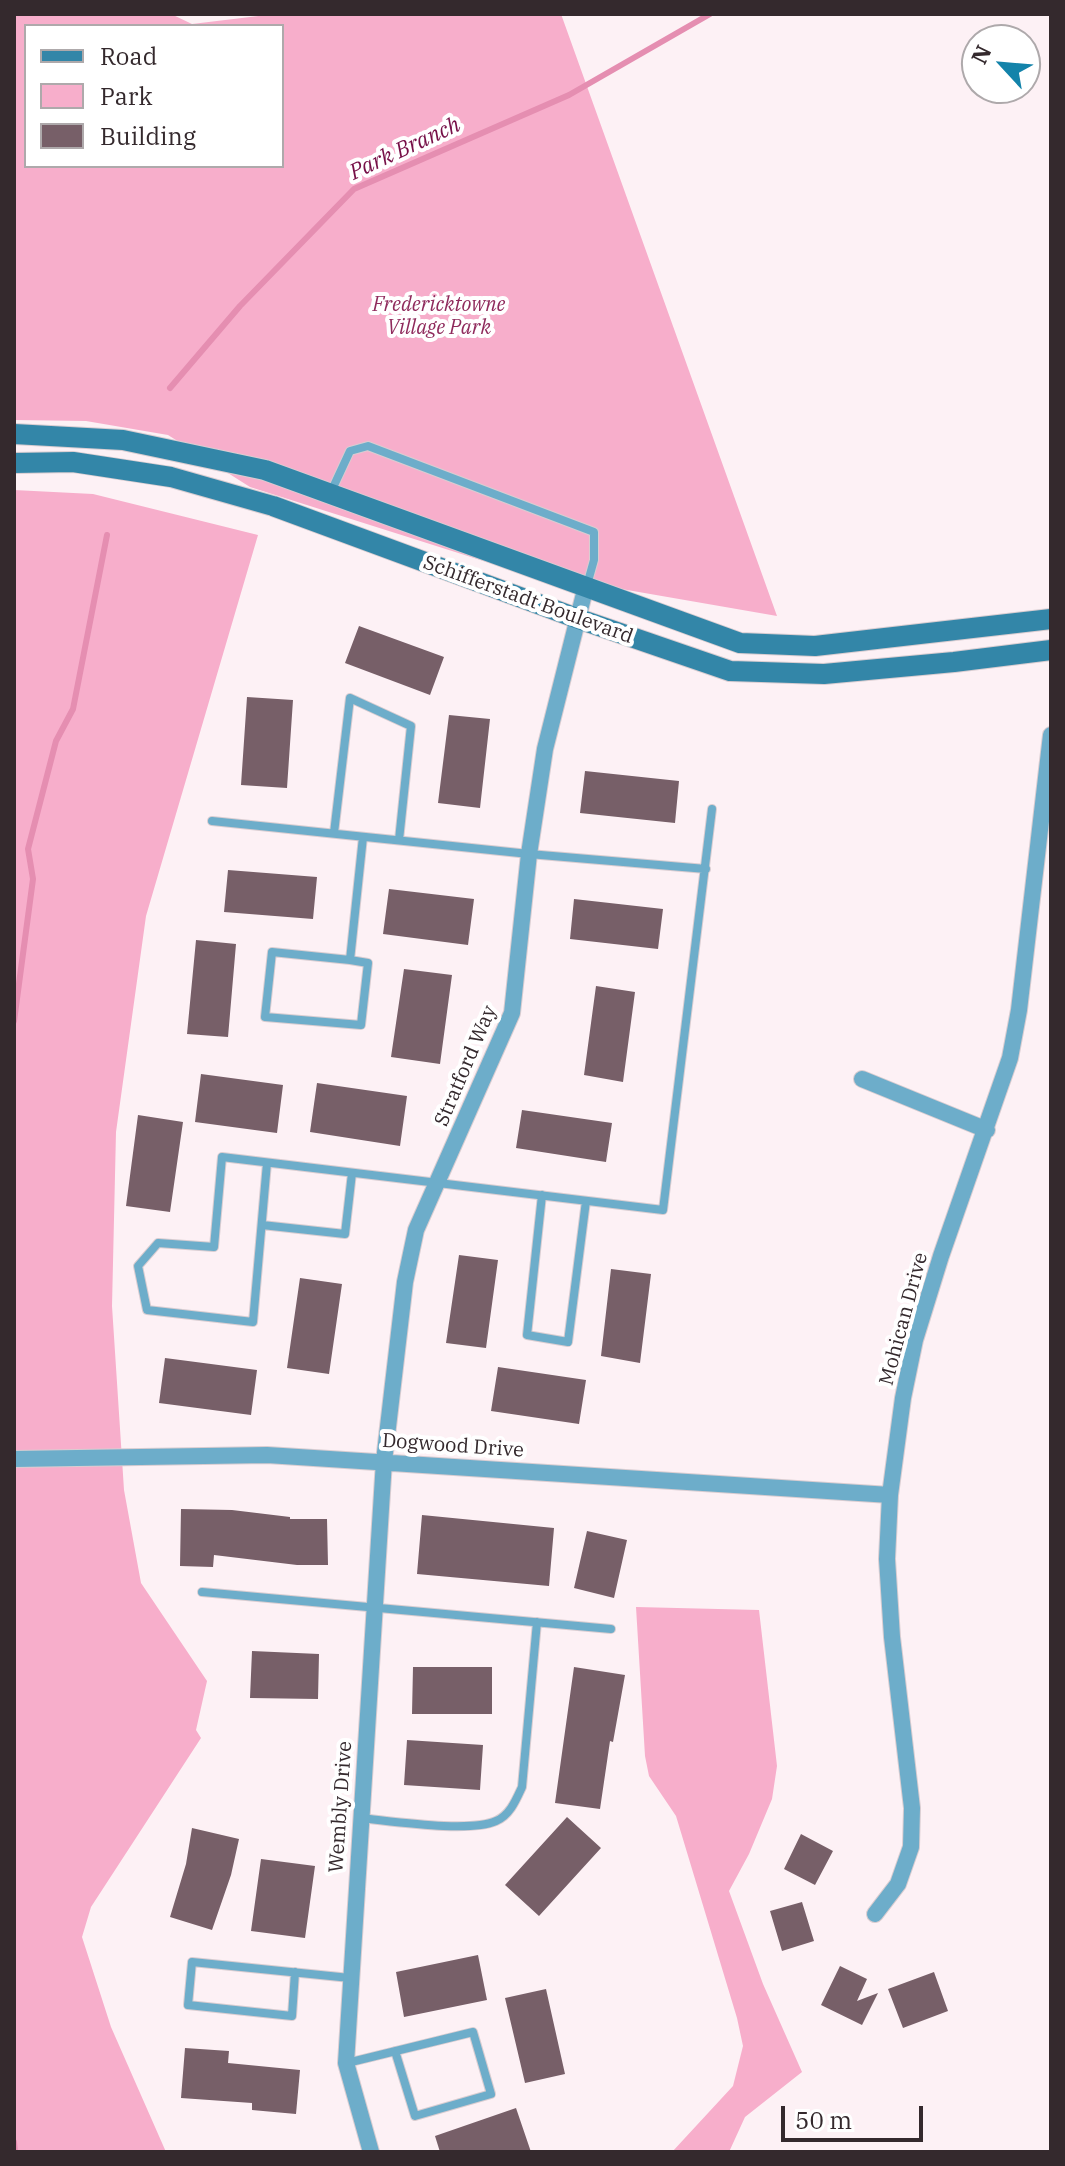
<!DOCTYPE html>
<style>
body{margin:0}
#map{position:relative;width:1065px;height:2166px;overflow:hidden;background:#fdf1f5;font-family:"IBM Plex Serif",serif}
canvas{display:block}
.frame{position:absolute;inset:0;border:16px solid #34292d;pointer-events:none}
.legend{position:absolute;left:24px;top:24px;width:260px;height:144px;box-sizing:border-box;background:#fff;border:2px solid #aea9ab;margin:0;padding:10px 14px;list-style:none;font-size:24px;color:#34292d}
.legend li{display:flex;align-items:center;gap:16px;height:40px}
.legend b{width:40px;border:2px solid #aea9ab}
.north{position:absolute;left:961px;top:24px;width:80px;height:80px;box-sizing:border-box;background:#fff;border:2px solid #aea9ab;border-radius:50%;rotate:296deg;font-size:22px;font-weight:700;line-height:32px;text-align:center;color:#34292d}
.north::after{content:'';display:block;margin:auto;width:28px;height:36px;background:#1383aa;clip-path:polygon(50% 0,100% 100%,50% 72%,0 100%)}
.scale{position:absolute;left:781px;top:2106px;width:142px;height:36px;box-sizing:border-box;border:4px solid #34292d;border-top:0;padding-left:10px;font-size:24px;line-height:28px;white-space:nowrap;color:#34292d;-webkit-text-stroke:6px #fff;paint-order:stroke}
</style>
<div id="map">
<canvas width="1065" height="2166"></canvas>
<div class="frame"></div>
<ul class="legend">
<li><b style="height:10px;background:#3386a8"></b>Road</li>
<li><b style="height:22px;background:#f7aecb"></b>Park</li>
<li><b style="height:22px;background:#775f68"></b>Building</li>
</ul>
<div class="north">N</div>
<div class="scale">50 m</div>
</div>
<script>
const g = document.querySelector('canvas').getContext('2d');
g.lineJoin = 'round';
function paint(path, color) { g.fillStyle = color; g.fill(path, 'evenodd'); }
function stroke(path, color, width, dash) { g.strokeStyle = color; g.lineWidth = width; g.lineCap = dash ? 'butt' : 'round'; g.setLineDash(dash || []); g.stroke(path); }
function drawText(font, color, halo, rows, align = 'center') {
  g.font = font + ' "IBM Plex Serif",serif'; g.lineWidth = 8; g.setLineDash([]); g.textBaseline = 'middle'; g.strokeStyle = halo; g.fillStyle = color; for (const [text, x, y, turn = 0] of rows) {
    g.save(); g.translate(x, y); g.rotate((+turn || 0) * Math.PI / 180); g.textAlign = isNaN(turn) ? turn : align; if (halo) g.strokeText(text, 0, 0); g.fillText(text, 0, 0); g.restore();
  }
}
const green = new Path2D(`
 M14 14H171L192 24 275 14H561L777 616 512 570 250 487 168 435 86 421 14 420ZM26 26H282V166H26Z
 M14 490 93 494 258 535 146 916 116 1132 112 1306 124 1490 141 1583 207 1681 196 1730 201 1738 91 1907 82 1937 111 2027 166 2152H14Z
 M636 1607 759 1610 777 1766 772 1799 749 1854 729 1891 763 1984 802 2072 745 2117 729 2152H672L733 2086 743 2046 737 2018 676 1816 649 1776 645 1756Z`);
const stream = new Path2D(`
 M170 388 240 306 354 189 569 95 710 14
 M14 1021 33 879 28 849 56 741 73 709 107 535
 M14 2142 15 2152`);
const building = new Path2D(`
 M359 626 444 657 430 695 345 663Z
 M247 697 293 700 287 788 241 785Z
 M449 715 490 719 480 808 438 803Z
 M585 771 679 781 675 823 580 813Z
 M228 870 317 877 313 919 224 912Z
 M389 889 474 899 468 945 383 934Z
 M574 899 663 909 658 949 570 939Z
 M196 940 236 944 228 1037 187 1034Z
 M404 969 452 975 440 1064 391 1057Z
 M596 986 635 992 623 1082 584 1075Z
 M201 1074 283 1085 277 1133 195 1122Z
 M317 1083 407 1096 400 1146 310 1132Z
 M522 1110 612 1123 606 1162 516 1148Z
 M138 1115 183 1122 170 1212 126 1206Z
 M459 1255 498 1260 486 1348 446 1343Z
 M611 1269 651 1274 640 1363 601 1356Z
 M300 1278 342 1284 329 1374 287 1368Z
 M165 1358 257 1370 251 1415 159 1403Z
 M498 1367 586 1380 579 1424 491 1411Z
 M181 1509 232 1510 290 1517V1519H327L328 1565H297L214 1555 213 1567 180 1566Z
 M422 1515 554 1528 549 1586 417 1574Z
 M587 1531 627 1540 614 1598 574 1588Z
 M252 1651 319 1654 318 1699 250 1698Z
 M413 1667H492V1714H412Z
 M574 1667 625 1675 613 1742 610 1741 600 1809 555 1803Z
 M407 1740 483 1745 480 1790 404 1785Z
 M567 1817 601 1848 539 1916 505 1885Z
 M192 1828 239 1839 231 1875 212 1930 170 1917 186 1864Z
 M801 1834 833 1851 815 1885 784 1869Z
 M261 1859 315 1866 305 1938 251 1931Z
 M802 1902 814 1941 782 1951 770 1911Z
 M478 1955 487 2000 404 2017 396 1972Z
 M840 1966 867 1979 857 2001 878 1993 862 2025 821 2005Z
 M934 1972 948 2011 903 2028 888 1989Z
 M546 1989 565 2074 525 2083 505 1998Z
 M185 2048 229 2051 228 2063 300 2070 296 2114 252 2110V2103L181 2098Z
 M516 2108 531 2152H440L435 2136Z`);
const service = new Path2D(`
 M330 494 350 451 368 446 594 532V560L587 585
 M212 821 529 854 706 869
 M334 833 350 698 411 726 399 840
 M350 960 272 952 265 1017 361 1025 368 963 350 960 363 837
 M267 1163 253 1322 147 1310 138 1266 158 1243 214 1247 222 1157 663 1210 712 809
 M542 1195 527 1335 568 1342 586 1201
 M262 1225 345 1234 352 1173
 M202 1592 611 1629
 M360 1818C392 1821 469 1833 496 1821 510 1815 516 1800 522 1787L537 1622
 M295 1972 292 2016 188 2005 192 1962 350 1978
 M347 2063 473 2032 491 2094 415 2116 395 2051`);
const minor = new Path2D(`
 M862 1079 987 1130
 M14 1459 267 1455 890 1495
 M875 1914 898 1884 911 1847 912 1808 892 1637 887 1559 890 1495 903 1398 915 1340 941 1256 1010 1058 1019 1010 1051 735
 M371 2152 346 2063 384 1461 405 1282 416 1230 512 1013 529 854 545 749 586 586`);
const secondary = new Path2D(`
 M14 434 123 440 265 470 740 643 815 646 1051 619
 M14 463 73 462 171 477 273 506 579 619 730 671 824 674 954 662 1051 650`);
const parkNames = [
 ["Fredericktowne",439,305],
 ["Village Park",439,328]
];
const streetNames = [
 ["Schifferstadt Boulevard",528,600,20],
 ["Stratford Way",466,1066,-67],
 ["Mohican Drive",904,1319,-75],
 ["Dogwood Drive",453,1446,4],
 ["Wembly Drive",341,1807,-86]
];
const waterNames = [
 ["Park Branch",405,149,-25]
];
paint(green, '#f7aecb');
stroke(stream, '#e58eb1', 6);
paint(building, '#775f68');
stroke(service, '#d9cdd1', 10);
stroke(minor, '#d9cdd1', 18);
stroke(secondary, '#d9cdd1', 22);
stroke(service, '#6dadca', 8);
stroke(minor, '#6dadca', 16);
stroke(secondary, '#3386a8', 20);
drawText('italic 20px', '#8f2a5c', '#fff', parkNames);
drawText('20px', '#34292d', '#fff', streetNames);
drawText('italic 22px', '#760f47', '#fff', waterNames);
</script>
